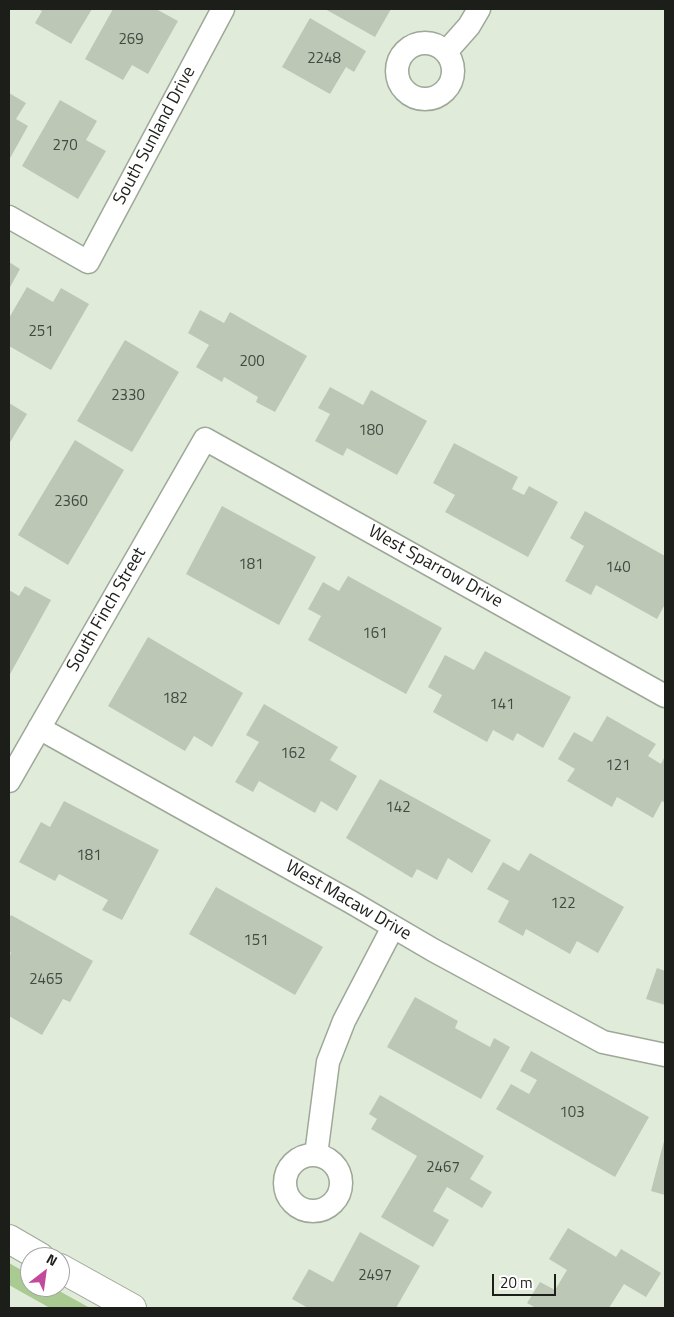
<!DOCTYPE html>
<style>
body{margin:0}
#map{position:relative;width:674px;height:1317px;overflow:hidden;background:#e1ebd9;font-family:"Titillium Web",sans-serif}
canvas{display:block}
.frame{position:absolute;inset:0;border:10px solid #1c1f19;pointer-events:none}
.north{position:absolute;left:20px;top:1247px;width:50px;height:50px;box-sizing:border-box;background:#fff;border:1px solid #a4a5a3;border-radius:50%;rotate:30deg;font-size:14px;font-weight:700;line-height:20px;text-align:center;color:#1c1f19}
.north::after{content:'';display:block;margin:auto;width:18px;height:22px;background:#c2499b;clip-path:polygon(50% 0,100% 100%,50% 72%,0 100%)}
.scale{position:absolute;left:492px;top:1274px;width:64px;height:22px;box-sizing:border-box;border:2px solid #1c1f19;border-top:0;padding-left:6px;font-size:15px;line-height:18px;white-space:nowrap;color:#1c1f19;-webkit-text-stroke:4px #fff;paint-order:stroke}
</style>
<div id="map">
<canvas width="674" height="1317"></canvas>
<div class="frame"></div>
<div class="north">N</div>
<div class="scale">20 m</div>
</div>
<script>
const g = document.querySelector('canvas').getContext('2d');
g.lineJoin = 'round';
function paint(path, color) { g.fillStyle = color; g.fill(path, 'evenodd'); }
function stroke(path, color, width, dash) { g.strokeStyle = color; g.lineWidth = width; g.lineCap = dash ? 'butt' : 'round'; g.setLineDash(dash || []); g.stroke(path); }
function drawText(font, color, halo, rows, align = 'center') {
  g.font = font + ' "Titillium Web",sans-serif'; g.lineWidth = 4; g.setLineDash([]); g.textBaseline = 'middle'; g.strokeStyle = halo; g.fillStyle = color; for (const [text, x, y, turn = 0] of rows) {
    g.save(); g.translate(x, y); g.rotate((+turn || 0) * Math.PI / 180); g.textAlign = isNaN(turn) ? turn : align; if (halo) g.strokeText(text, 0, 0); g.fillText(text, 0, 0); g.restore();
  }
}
const green = new Path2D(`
 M9 1263 30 1275V1287H52L90 1308H50L9 1285Z`);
const building = new Path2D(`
 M38 9H92L71 44 35 23 42 11Z
 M113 9H156L178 21 148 74 132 65 123 80 85 59Z
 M325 9H391L375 37Z
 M310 18 366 51 354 72 346 67 330 94 282 67Z
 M9 93 26 103 16 119 28 126 9 160Z
 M60 100 97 121 86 140 106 151 78 199 22 166Z
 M9 262 20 269 9 289Z
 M27 287 53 302 61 288 89 304 51 370 9 346V318Z
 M200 310 224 323 230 312 307 356 275 412 256 402 258 397 224 377 222 382 196 367 209 345 188 333Z
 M125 340 179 372 132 452 77 421Z
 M330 387 363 405 371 390 427 421 397 475 347 448 343 456 315 441 330 414 318 408Z
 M9 403 27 414 9 444Z
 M75 440 124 470 68 565 18 535Z
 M454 443 518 477 512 489 524 495 529 486 558 502 528 557 445 512 455 495 433 483Z
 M222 506 316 557 279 625 186 574Z
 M585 511 665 556V604L657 619 596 585 591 595 565 581 584 546 570 538Z
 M348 576 442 628 406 694 308 640 321 616 308 609 323 582 339 591Z
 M25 586 51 600 9 676V590L19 596Z
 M148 637 243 693 212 747 194 736 185 751 108 706Z
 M485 651 571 697 543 748 517 733 513 741 493 730 487 742 433 712 442 695 428 687 445 655 474 670Z
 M264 704 338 747 330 760 357 776 337 811 321 801 315 813 259 781 253 792 235 782 259 742 246 735Z
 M607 716 656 744 648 756 661 764 665 756V803L662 801 653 818 617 797 612 807 567 781 575 769 558 759 574 732 592 742Z
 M380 779 491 840 472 873 448 858 437 880 417 869 412 878 346 838Z
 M64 801 159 850 122 920 102 910 108 900 59 874 55 881 19 862 41 822 50 827Z
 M530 853 624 907 598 953 577 941 570 954 526 929 523 936 498 922 509 901 487 889 503 862 519 871Z
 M216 887 323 947 295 995 189 934Z
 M11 915 93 961 70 1002 63 999 42 1035 9 1016V957L11 953 9 951V919Z
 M657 968 665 971V1005L646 999Z
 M415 997 458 1021 455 1028 490 1047 494 1038 510 1047 481 1099 387 1047Z
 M531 1051 649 1117 615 1177 496 1109 511 1084 529 1094 537 1080 520 1071Z
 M380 1095 484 1156 470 1179 492 1192 482 1208 447 1187 433 1211 449 1220 433 1247 381 1217 417 1156 371 1129 377 1119 369 1114Z
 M665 1137V1195L651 1191Z
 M568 1228 616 1257 621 1249 661 1273 646 1297 624 1284 609 1308H536L527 1303 540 1282 555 1290 567 1270 549 1259Z
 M360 1232 420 1266 396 1308H308L292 1299 309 1269 333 1282Z`);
const street = new Path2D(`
 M397 71a28 28 0 1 1 56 0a28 28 0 1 1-56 0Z
 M446 52 469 26 479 9
 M9 217 88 262 223 9
 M39 728 351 902 433 950 603 1042 665 1055
 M9 781 205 439 665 696
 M285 1183a28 28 0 1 1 56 0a28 28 0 1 1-56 0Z
 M316 1155 328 1062 344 1021 393 927`);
const secondary = new Path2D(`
 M9 1239 40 1257
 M60 1268 132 1308`);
const numberNames = [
 ["269",131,40],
 ["2248",324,59],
 ["270",65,146],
 ["251",41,332],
 ["200",252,362],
 ["2330",128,396],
 ["180",371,431],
 ["2360",71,502],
 ["181",251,565],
 ["140",618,568],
 ["161",375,634],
 ["182",175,699],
 ["141",502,705],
 ["162",293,754],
 ["121",618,766],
 ["142",398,808],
 ["181",89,856],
 ["122",563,904],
 ["151",256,941],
 ["2465",46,980],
 ["103",572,1113],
 ["2467",443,1168],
 ["2497",375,1276]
];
const streetNames = [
 ["South Sunland Drive",155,136,-62],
 ["West Sparrow Drive",435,567,29],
 ["South Finch Street",107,610,-60],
 ["West Macaw Drive",348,901,30]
];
paint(green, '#a9ca91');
paint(building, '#bcc7b6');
stroke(street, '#9ea898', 25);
stroke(secondary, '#9ea898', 30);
stroke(street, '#fff', 22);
stroke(secondary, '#fff', 28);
drawText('15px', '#444940', null, numberNames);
drawText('18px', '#1c1f19', '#fff', streetNames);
</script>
